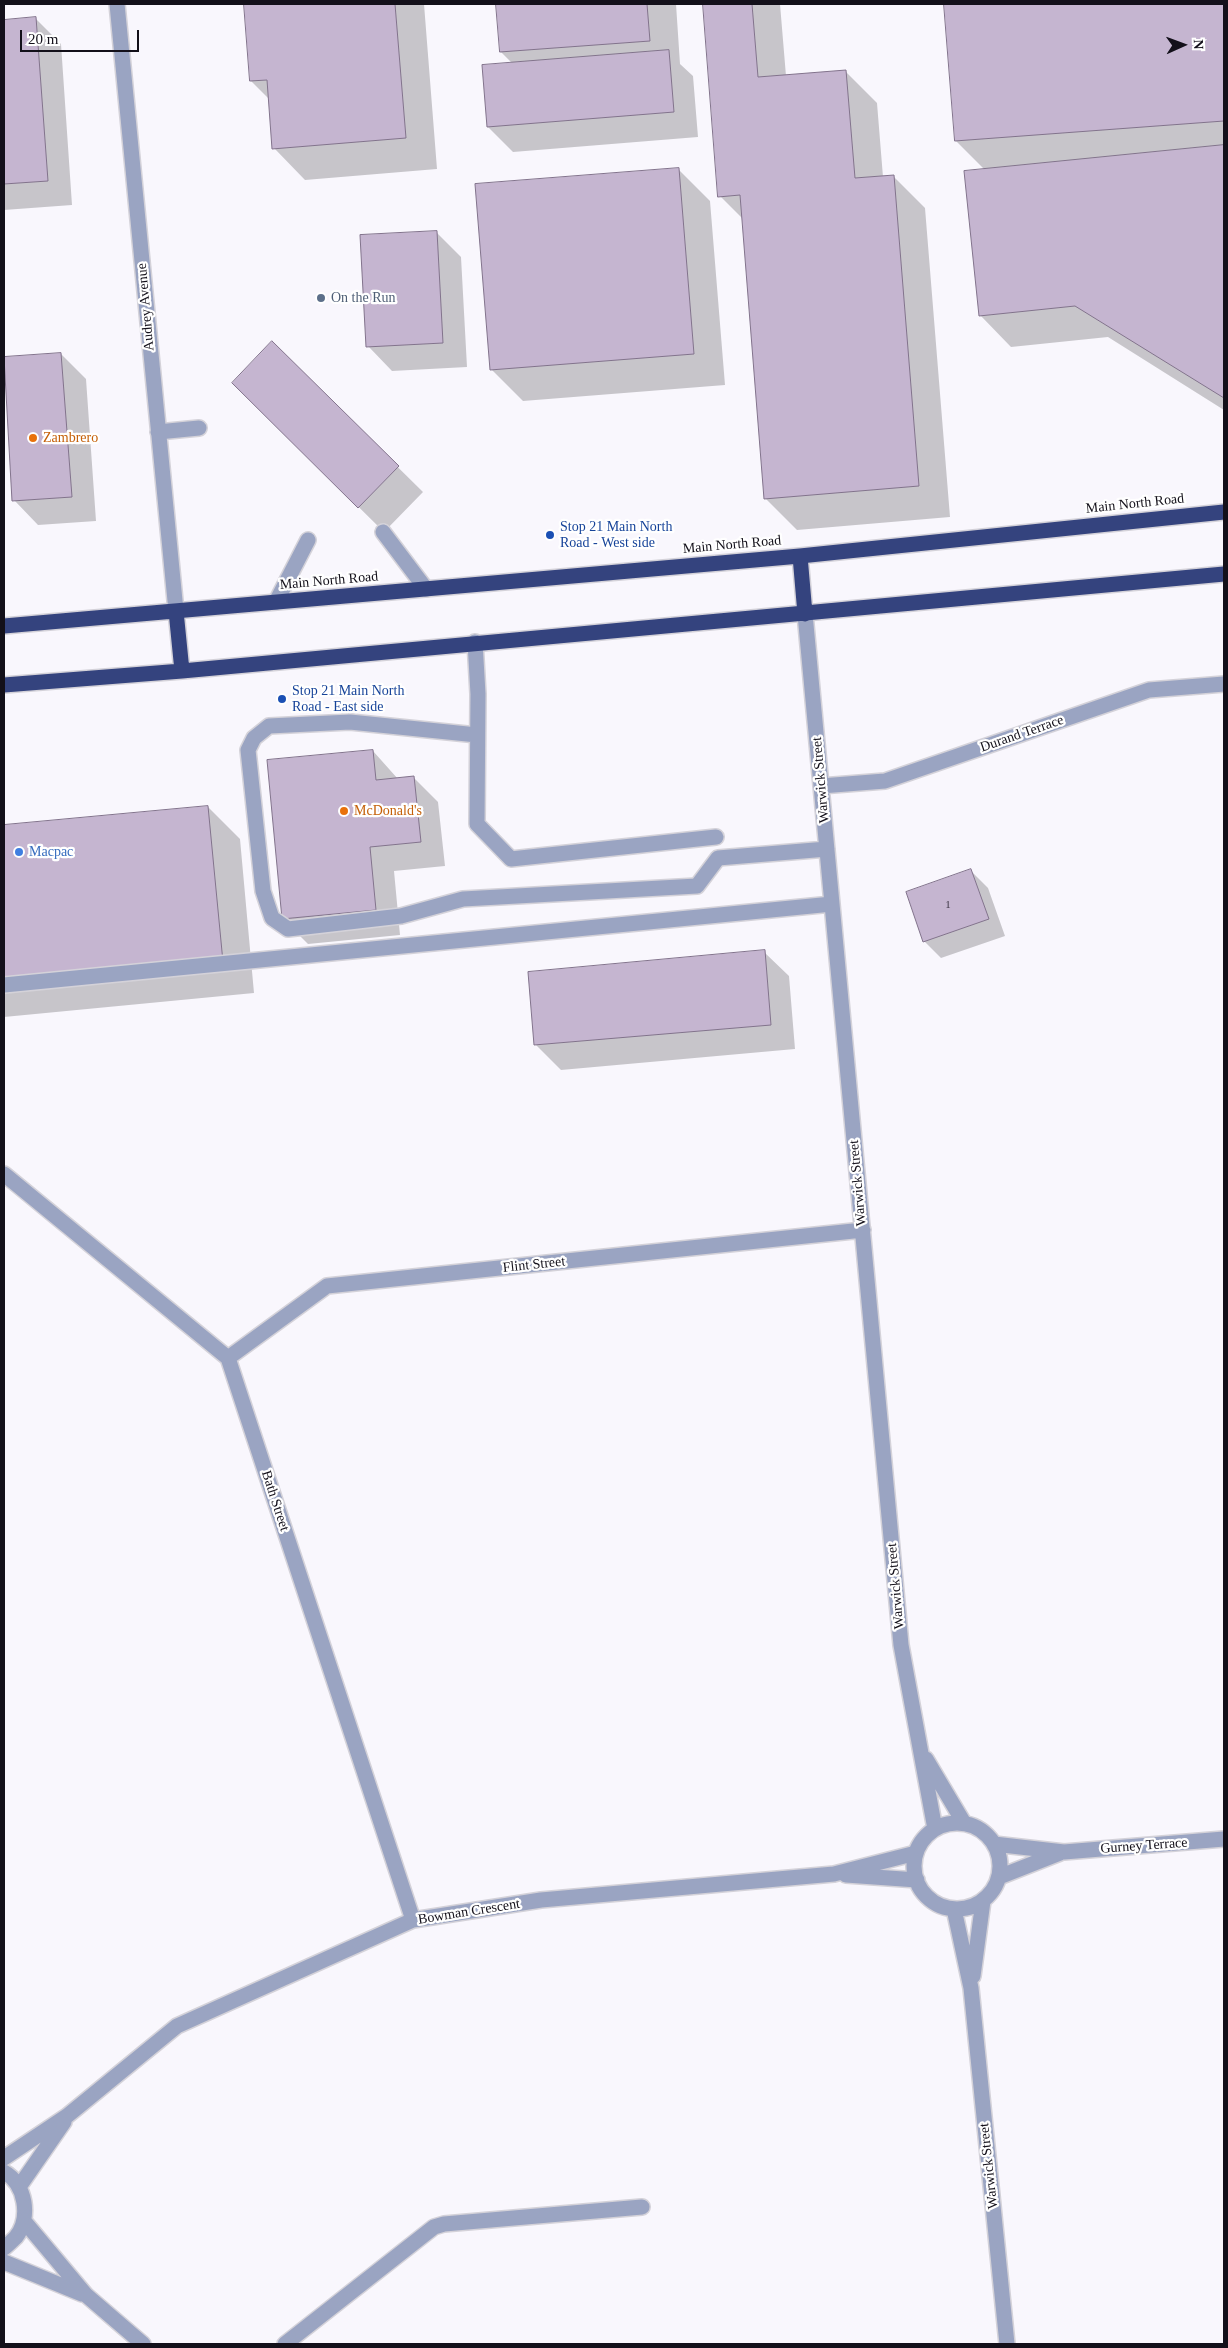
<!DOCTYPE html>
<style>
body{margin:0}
#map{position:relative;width:1228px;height:2348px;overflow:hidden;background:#f9f7fd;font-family:"Times New Roman",serif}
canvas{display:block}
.frame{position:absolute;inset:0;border:5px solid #13101a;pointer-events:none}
.north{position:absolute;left:1158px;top:20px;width:50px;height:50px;-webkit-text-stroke:4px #fff;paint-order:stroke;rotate:88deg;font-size:14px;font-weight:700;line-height:20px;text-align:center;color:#13101a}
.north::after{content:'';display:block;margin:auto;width:18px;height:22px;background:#13101a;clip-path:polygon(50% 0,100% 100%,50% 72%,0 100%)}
.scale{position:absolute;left:20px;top:30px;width:119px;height:22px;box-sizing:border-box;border:2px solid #13101a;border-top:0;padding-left:6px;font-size:15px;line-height:18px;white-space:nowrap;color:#13101a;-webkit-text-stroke:4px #fff;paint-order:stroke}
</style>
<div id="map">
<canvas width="1228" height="2348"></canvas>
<div class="frame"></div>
<div class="north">N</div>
<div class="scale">20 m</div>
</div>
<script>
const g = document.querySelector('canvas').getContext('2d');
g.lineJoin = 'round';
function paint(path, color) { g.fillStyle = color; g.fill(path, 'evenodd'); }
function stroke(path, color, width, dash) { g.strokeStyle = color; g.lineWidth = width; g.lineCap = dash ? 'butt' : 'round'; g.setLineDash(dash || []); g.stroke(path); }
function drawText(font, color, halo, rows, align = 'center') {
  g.font = font + ' "Times New Roman",serif'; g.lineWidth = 4.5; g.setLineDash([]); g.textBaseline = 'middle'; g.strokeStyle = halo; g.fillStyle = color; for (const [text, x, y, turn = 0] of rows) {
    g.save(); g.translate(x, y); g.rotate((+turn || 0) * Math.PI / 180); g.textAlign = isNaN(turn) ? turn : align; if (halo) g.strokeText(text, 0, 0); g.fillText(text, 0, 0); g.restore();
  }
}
const shadow = new Path2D(`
 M245 4H424L437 169 305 180 274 148 269 99 251 81Z
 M498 4H676L680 64 693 76 698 137 513 152 488 127 513 64 501 52Z
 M704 4H780L786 76 845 71 877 103 883 177 893 176 925 208 950 517 797 530 765 498 743 219 720 196Z
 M946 4H1224V410L1108 337 1011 347 980 315 985 170 956 141Z
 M36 19 61 44 72 205 4 210V21Z
 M678 169 710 201 725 385 523 401 491 369Z
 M436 232 461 257 467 367 392 371 368 346Z
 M272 343 423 492 384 532 233 383Z
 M61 354 86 379 96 521 38 525 14 500 4 358Z
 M373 751 398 779 413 777 438 802 445 866 394 871 400 935 308 944 283 919Z
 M208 807 240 839 254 993 4 1017V826Z
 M971 871 988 888 1005 936 941 958 924 941Z
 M764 952 789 976 795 1049 561 1070 536 1045Z`);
const building = new Path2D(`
 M244 4H395L406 138 272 149 267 80 250 81Z
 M496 4H647L650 41 500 52Z
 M703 4H752L758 77 846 70 855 178 894 175 919 486 764 499 740 195 718 197Z
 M944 4H1224V121L955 141Z
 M36 17 48 181 4 184V20Z
 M669 50 674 112 487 127 482 65Z
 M1224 145V398L1075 306 979 316 964 171Z
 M679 168 694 354 490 370 475 184Z
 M437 231 443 343 366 347 360 235Z
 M272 341 399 466 358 508 232 383Z
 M61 353 72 497 12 501 4 357Z
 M373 750 376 780 414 776 421 842 370 847 376 910 282 919 267 760Z
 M208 806 223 962 4 982V825Z
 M971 869 989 919 923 942 906 892Z
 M765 950 771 1025 534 1045 528 972Z`);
const minor = new Path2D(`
 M117 4 176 611
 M158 432 199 428
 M383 532 426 589
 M276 602 308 540
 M805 614 901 1645 935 1829
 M475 642 478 694 477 824 511 859 716 837
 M477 735 350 722 269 726 254 738 248 750 263 891 272 918 288 929 401 916 463 899 697 886 718 858 827 849
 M821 786 885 781 1149 690 1224 684
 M4 985 832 904
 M4 1174 228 1358 413 1920
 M228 1358 327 1286 863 1230
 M926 1759 964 1823
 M914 1866a43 43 0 1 1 86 0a43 43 0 1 1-86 0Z
 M994 1844 1064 1852 1224 1839
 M846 1875 917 1880
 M999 1877 1060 1853
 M954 1909 971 1988 1007 2344
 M973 1976 983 1901
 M4 2158 67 2116 177 2026 413 1920 541 1900 834 1874 916 1853
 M4 2172C26 2184 31 2218 16 2237 12 2241 8 2245 4 2248
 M19 2187 64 2122
 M24 2221 86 2295 143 2344
 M4 2262 82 2294
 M285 2344 434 2227 444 2224 642 2207`);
const highway = new Path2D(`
 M800 556 805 614
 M176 611 182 671
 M4 626 800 556 1224 512
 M4 685 182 671 1224 574`);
const markers = [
 [321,298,5,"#5c6f8a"],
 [33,438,5,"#e8710a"],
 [550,535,5,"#1a4fb4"],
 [282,699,5,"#1a4fb4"],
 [344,811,5,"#e8710a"],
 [19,852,5,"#3f7fe0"]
];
const numberNames = [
 ["1",948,905]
];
const serviceNames = [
 ["On the Run",331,298]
];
const streetNames = [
 ["Audrey Avenue",146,307,-95],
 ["Main North Road",1135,504,-6],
 ["Main North Road",732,545,-5],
 ["Main North Road",329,581,-5],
 ["Durand Terrace",1022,734,-19],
 ["Warwick Street",821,780,-95],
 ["Warwick Street",858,1183,-95],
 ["Flint Street",534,1265,-6],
 ["Bath Street",275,1501,72],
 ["Warwick Street",896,1586,-95],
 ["Gurney Terrace",1144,1846,-4],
 ["Bowman Crescent",469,1912,-9],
 ["Warwick Street",989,2166,-96]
];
const foodNames = [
 ["Zambrero",43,438],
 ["McDonald's",354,811]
];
const transitNames = [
 ["Stop 21 Main North",560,527],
 ["Road - West side",560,543],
 ["Stop 21 Main North",292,691],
 ["Road - East side",292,707]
];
const shopNames = [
 ["Macpac",29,852]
];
paint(shadow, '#0003');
paint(building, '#c5b5d0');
stroke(building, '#82738c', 1);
stroke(minor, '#d4d2d9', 18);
stroke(highway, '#d4d2d9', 18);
stroke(minor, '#9aa4c2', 15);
stroke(highway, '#34437e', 15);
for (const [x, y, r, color] of markers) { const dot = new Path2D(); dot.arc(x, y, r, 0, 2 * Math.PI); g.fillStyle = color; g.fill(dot); stroke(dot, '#fff', 2); }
drawText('11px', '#403948', null, numberNames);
drawText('14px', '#4e5e75', '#fff', serviceNames, 'left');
drawText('14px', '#13101a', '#fff', streetNames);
drawText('14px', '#c56008', '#fff', foodNames, 'left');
drawText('14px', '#164399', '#fff', transitNames, 'left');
drawText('14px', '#366cbe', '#fff', shopNames, 'left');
</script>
